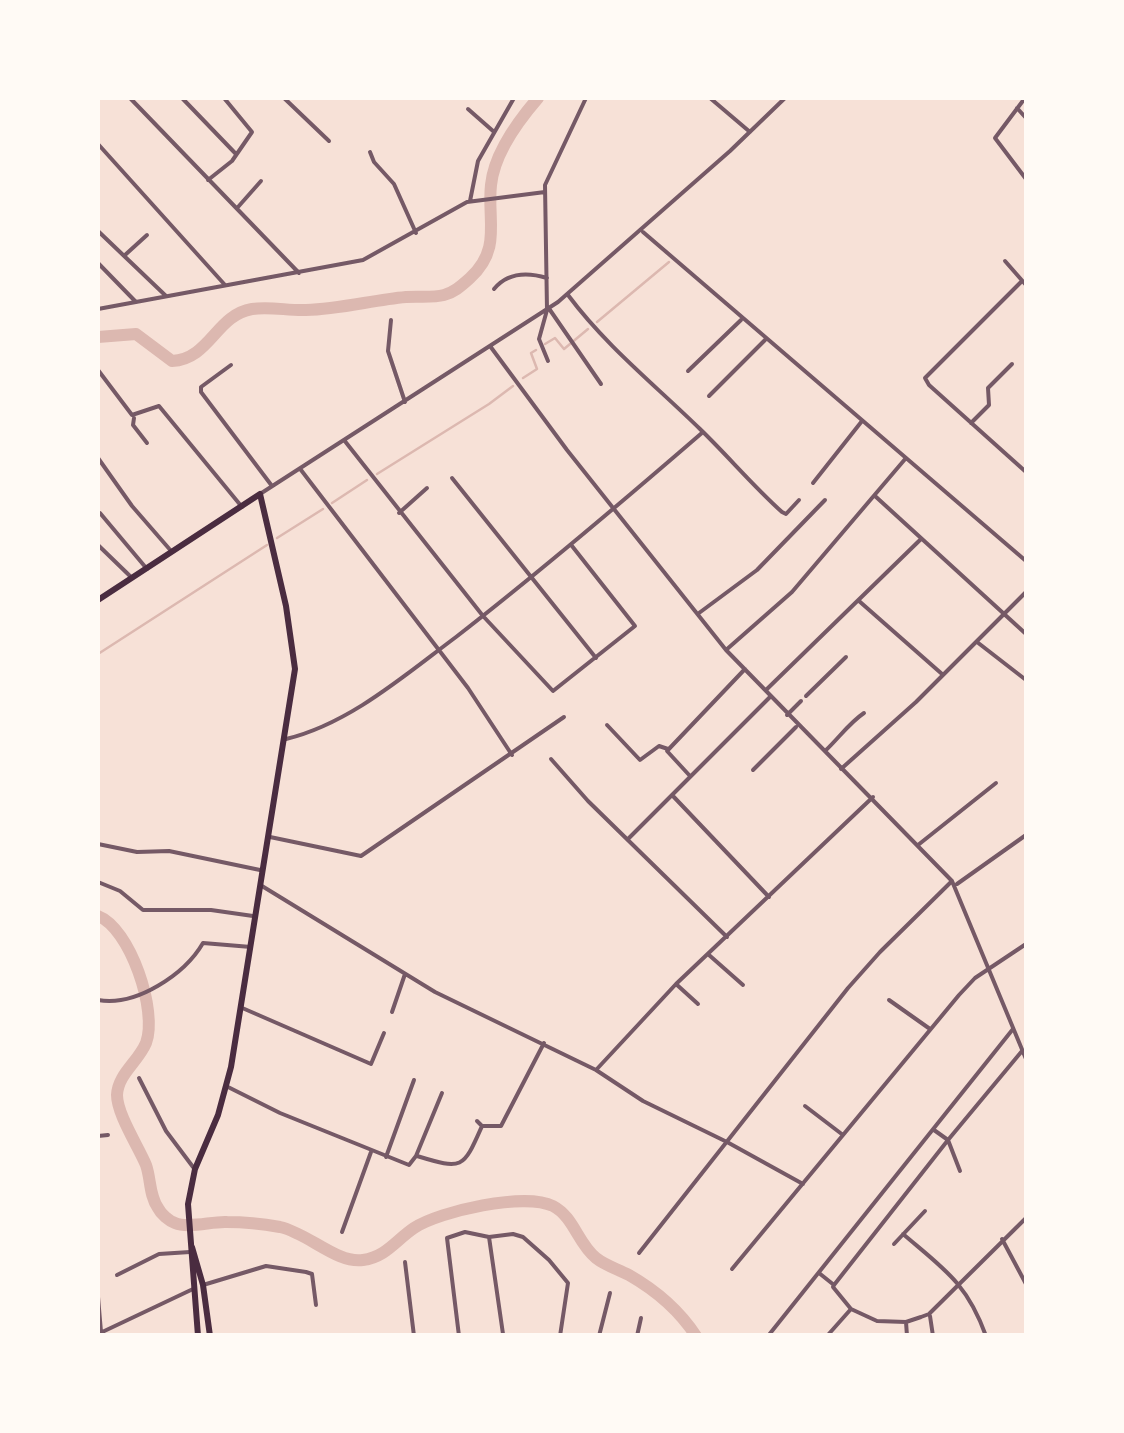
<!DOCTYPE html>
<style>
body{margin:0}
#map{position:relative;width:1124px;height:1433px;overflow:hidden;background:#f7e1d7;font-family:Inter,sans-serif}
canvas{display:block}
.frame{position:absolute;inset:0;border:100px solid #fffaf5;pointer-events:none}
</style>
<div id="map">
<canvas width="1124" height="1433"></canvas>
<div class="frame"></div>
</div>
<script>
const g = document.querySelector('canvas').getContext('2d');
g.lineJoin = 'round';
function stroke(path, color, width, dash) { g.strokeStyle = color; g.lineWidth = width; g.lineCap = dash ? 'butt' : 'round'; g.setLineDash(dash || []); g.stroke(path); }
const stream = new Path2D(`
 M597 322 669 262
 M545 344 555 338 564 349 588 329
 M523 378 537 369 531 353 536 350
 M377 474 489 404 513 386
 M332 503 367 480
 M277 538 323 509
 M98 654 267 545`);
const river = new Path2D(`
 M98 337 136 334 172 361C210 359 216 315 252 309 270 306 289 311 306 310 340 309 373 300 406 297 419 296 432 298 444 295 455 292 462 285 470 278 502 249 487 220 491 185 494 154 519 120 538 98
 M98 916C130 928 158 1011 146 1043 138 1062 118 1074 117 1095 117 1114 138 1146 146 1165 151 1179 149 1195 158 1208 161 1214 169 1221 175 1223 189 1229 212 1221 227 1222 245 1222 263 1224 280 1227 308 1233 337 1264 363 1260 386 1257 396 1240 414 1228 440 1211 525 1192 553 1206 574 1217 578 1244 596 1258 606 1266 618 1269 629 1275 657 1291 679 1310 696 1336`);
const minor = new Path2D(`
 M130 98 299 273
 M182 98 235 153
 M284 98 329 141
 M710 98 750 132
 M1025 98 995 138 1026 179
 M1017 108 1026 118
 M468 109 493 131
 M98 144 225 285
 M370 152 374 162 394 184 416 233
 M208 180 232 161 252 132 224 98
 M470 201 478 161 514 98
 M238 207 261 181
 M98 231 166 296
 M643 232 1026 561
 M125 255 147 235
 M1005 261 1026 285
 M98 263 135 301
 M1022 281 925 378 929 385 1026 472
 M494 289C508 272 527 272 547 278
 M568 295C606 346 655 385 700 429 728 456 753 486 782 512L786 514 799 500
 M98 309 363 260 467 202 545 192
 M550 310 601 384
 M391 320 388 351 405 402
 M490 346 567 450 726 650 952 881 1026 1059
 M548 361 539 339 547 310 545 185 586 98
 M231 365 201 387V392L272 486
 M98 370 132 415 159 406 242 507
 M688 371 741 320
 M709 396 765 340
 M134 418 133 425 147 443
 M971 423 989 405 988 388 1012 364
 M344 440 483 616 553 691 635 626 572 546
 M98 458 132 506 172 552
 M301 470 468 688 512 755
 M452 478 596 658
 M813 483 862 421
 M260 494 558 302 730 151 785 98
 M875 496 1026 634
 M100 513 147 569
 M399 513 427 488
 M98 545 130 576
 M859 601 942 674
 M699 613 757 570 825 500
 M977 642 1026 680
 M726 650 792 592 906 458
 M767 689 921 539
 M806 696 846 657
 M787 715 801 701
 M607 725 640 760 659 746 668 749
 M286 739C349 724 405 675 456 637 541 571 622 502 703 432
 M825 751C839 738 849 723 864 713
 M551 759 588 801 727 937
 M841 769 916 702 1026 592
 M753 770 796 727
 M690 776 667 751 745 669
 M672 795 769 897
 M270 837 361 856 564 717
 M629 838 771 696
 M98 844 137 852 169 851 260 870
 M918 845 996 783
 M98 882 120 891 143 910H211L253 916
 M957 884 1026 835
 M262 886 435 992 596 1070 643 1101 727 1142 803 1184
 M709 955 743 985
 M676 984 698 1004
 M98 1000C136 1007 185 974 203 943L251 947
 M889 1000 930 1029
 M240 1007 371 1064 384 1033
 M392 1012 405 974
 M596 1070 676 984 873 797
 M139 1078 166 1131 193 1167
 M226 1086 280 1113 409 1165 416 1156 442 1093
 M805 1106 843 1135
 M477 1121 482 1126H501L544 1043
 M934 1130 948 1140 960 1171
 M98 1136 108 1135
 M417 1156C463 1170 463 1169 482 1126
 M386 1157 414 1080
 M342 1232 371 1152
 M903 1234C944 1269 967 1283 986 1336
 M489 1237 503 1334
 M1002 1239 1026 1284
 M894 1244 925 1211
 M639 1253 848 988 880 952 951 882
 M405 1262 414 1336
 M732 1269 959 995 975 978 1026 944
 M819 1273 834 1285 833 1287 851 1309 877 1321 906 1322 921 1317 929 1314 1026 1218
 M117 1275 159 1254 190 1252
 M203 1285 266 1266 306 1272 312 1274 316 1305
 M834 1285 948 1140 1022 1051
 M98 1297 101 1332
 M930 1316 933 1336
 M906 1322 907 1336
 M98 1334 193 1289
 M145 1335V1336
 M459 1336 447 1238 465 1232 489 1237 513 1234 523 1237 549 1260 568 1283 560 1336
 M470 1336H533
 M599 1336 610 1293
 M637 1336 641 1318
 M768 1336 1013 1029
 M827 1336 851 1309`);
const primary = new Path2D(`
 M98 600 260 494 286 606 295 669 231 1067 218 1115 195 1169 188 1204 198 1336
 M192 1247 203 1285 210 1336`);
stroke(stream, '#dcb8b0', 2.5);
stroke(river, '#dcb8b0', 12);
stroke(minor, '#755966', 4);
stroke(primary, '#4a2c40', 6);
</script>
